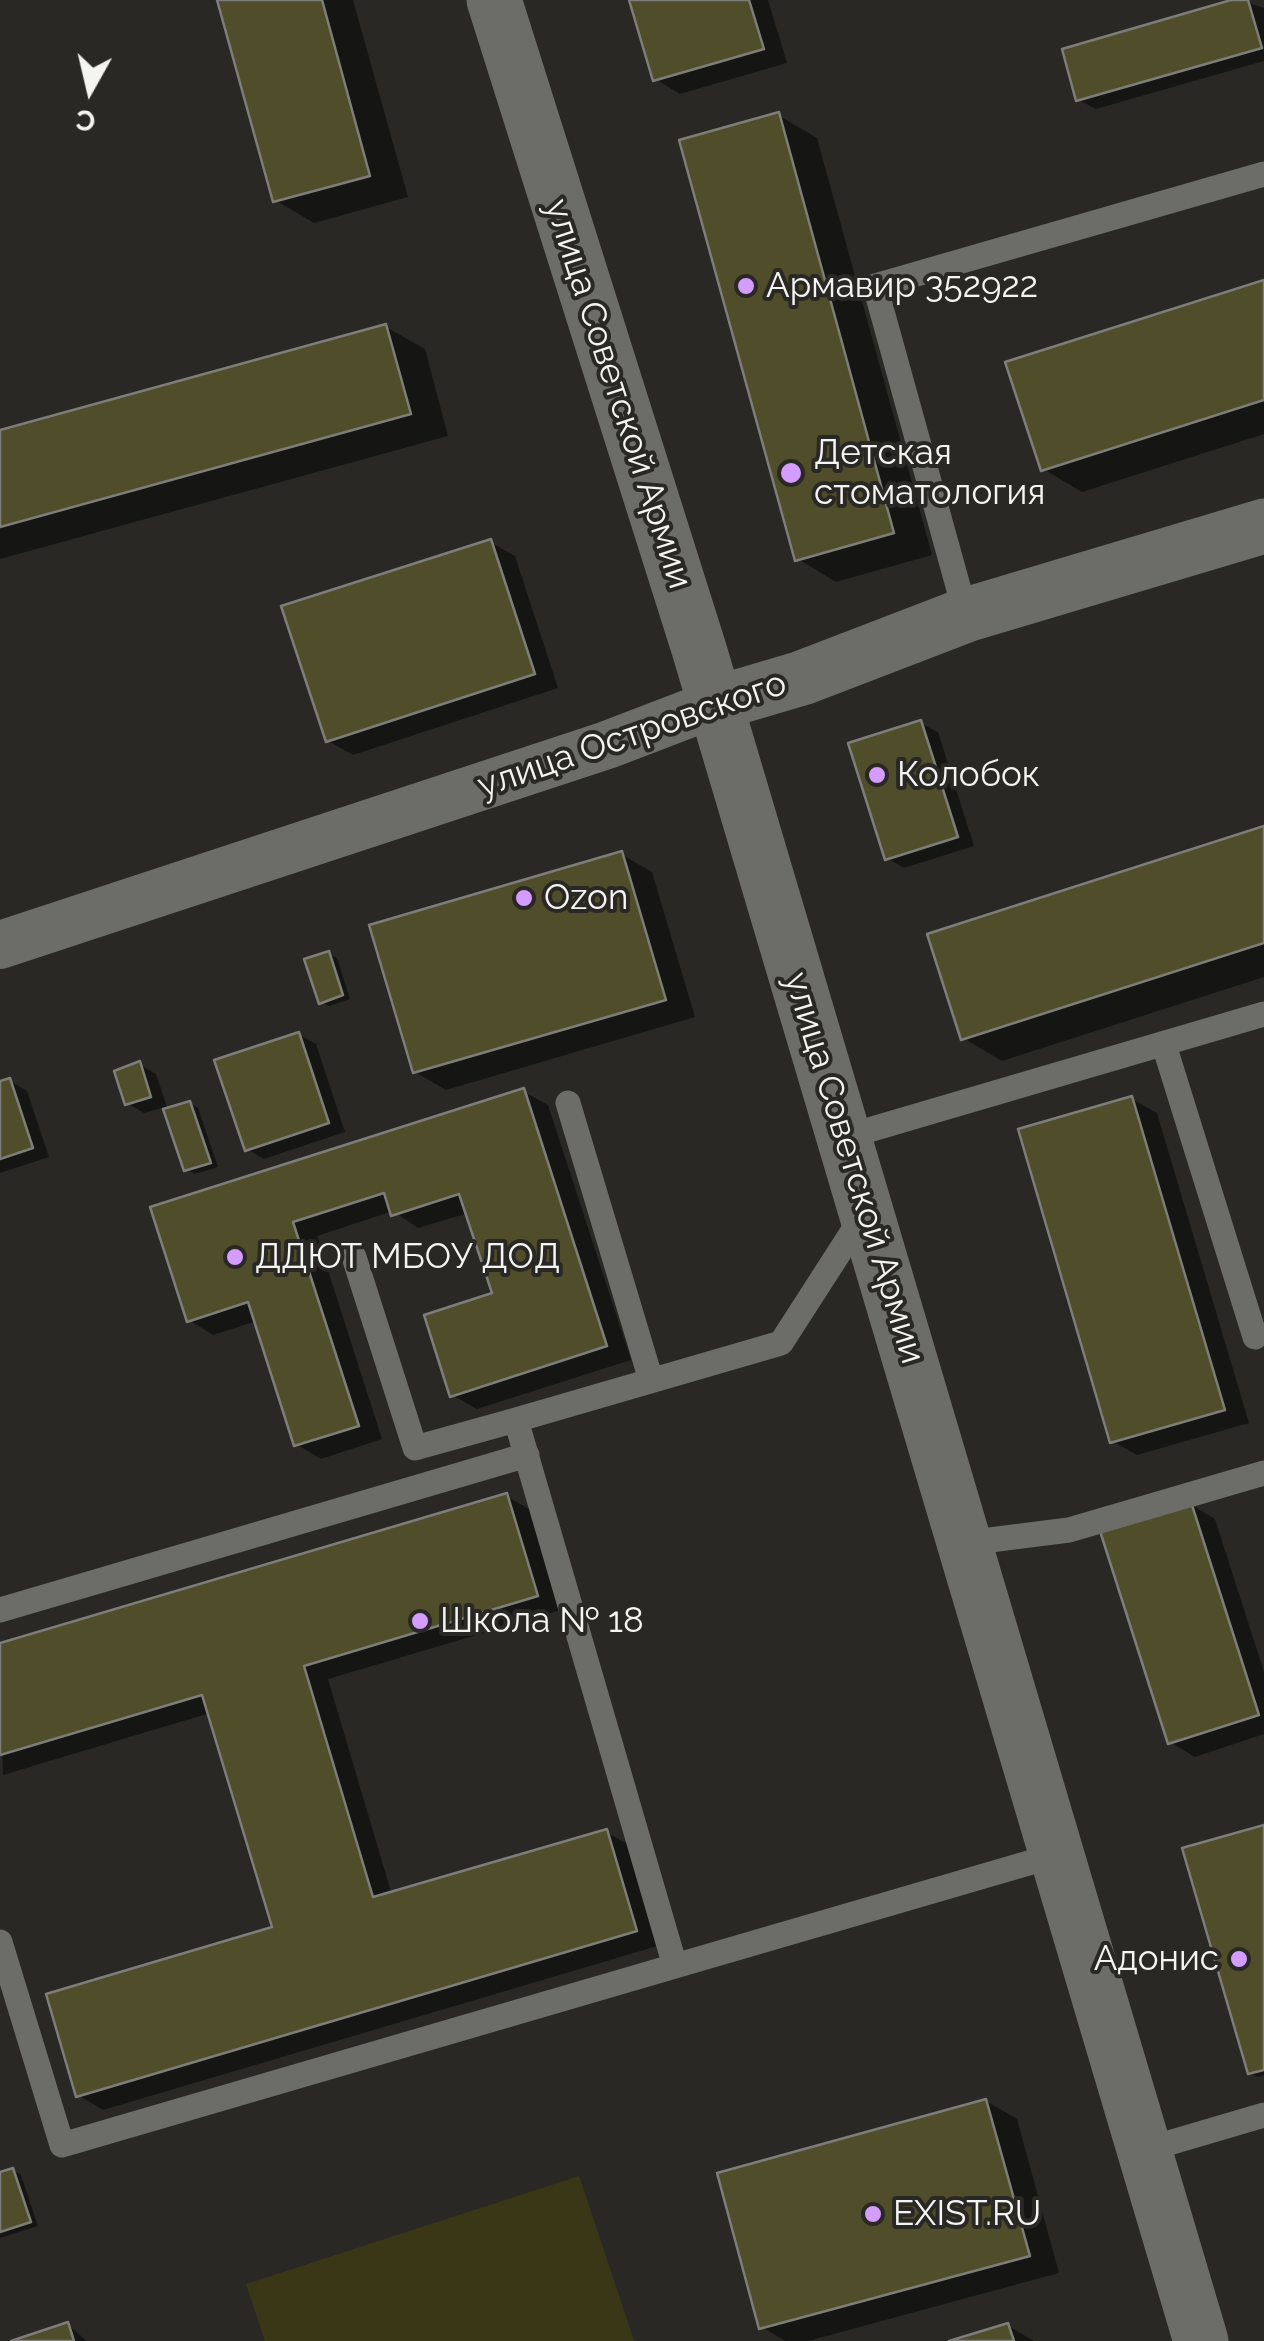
<!DOCTYPE html>
<meta charset="utf-8">
<style>
body{margin:0}
#map{position:relative;width:1264px;height:2341px;overflow:hidden;background:#292825;font-family:Raleway,sans-serif}
canvas{display:block}
.north{position:absolute;left:40px;top:40px;width:100px;height:100px;-webkit-text-stroke:8px #292825;paint-order:stroke;rotate:188deg;font-size:28px;font-weight:700;line-height:40px;text-align:center;color:#f4f4f1}
.north::after{content:'';display:block;margin:auto;width:35px;height:45px;background:#f4f4f1;clip-path:polygon(50% 0,100% 100%,50% 72%,0 100%)}
</style>
<div id="map">
<canvas width="1264" height="2341"></canvas>
<div class="north">С</div>
</div>
<script>
const g = document.querySelector('canvas').getContext('2d');
g.lineJoin = 'round';
function paint(path, color) { g.fillStyle = color; g.fill(path, 'evenodd'); }
function stroke(path, color, width, dash) { g.strokeStyle = color; g.lineWidth = width; g.lineCap = dash ? 'butt' : 'round'; g.setLineDash(dash || []); g.stroke(path); }
function drawText(font, color, halo, rows, align = 'center') {
  g.font = font + ' Raleway,sans-serif'; g.lineWidth = 8; g.setLineDash([]); g.textBaseline = 'middle'; g.strokeStyle = halo; g.fillStyle = color; for (const [text, x, y, turn = 0] of rows) {
    g.save(); g.translate(x, y); g.rotate((+turn || 0) * Math.PI / 180); g.textAlign = isNaN(turn) ? turn : align; if (halo) g.strokeText(text, 0, 0); g.fillText(text, 0, 0); g.restore();
  }
}
const green = new Path2D(`
 M579 2176 634 2341H265L246 2284Z`);
const shadow = new Path2D(`
 M219 0H353L408 197 314 223 275 200Z
 M631 0H768L787 63 680 94 655 79Z
 M1240 0 1264 8V61L1096 109 1079 100Z
 M778 115 817 138 932 555 836 582 798 559Z
 M1264 283V434L1082 492 1043 469Z
 M386 327 425 349 448 436 0 559V432Z
 M490 542 515 556 558 688 353 755 328 741Z
 M920 723 938 732 974 846 904 868 887 858Z
 M1264 828V977L1002 1061 963 1038Z
 M621 854 652 872 695 1017 446 1090 415 1072Z
 M329 954 337 958 350 999 329 1006 321 1002Z
 M298 1034 316 1044 345 1132 264 1159 247 1149Z
 M139 1064 156 1074 168 1110 190 1103 198 1108 218 1167 195 1174 187 1169 165 1107 144 1113 127 1103Z
 M10 1081 27 1091 49 1157 0 1173V1084Z
 M523 1091 548 1105 631 1360 477 1409 452 1395 495 1294 468 1213 418 1228 393 1211 317 1236 382 1439 321 1459 296 1444 257 1321 213 1335 189 1320 153 1209Z
 M1132 1099 1157 1113 1249 1423 1137 1455 1112 1441Z
 M506 1496 531 1510 561 1610 328 1679 392 1895 606 1832 631 1846 661 1945 103 2110 78 2095 275 1929 210 1713 3 1775 0 1646Z
 M1190 1504 1215 1519 1264 1672V1734L1195 1757 1170 1742Z
 M1264 1828V2075L1258 2077 1250 2073Z
 M986 2101 1017 2119 1059 2273 808 2341H785L762 2327Z
 M13 2170 21 2175 38 2226 0 2238V2174Z
 M68 2325 87 2341H19Z
 M1008 2326 1034 2341H958Z`);
const building = new Path2D(`
 M217 0H322L370 176 273 202Z
 M629 0H749L764 49 653 81Z
 M1231 0H1248L1262 48 1076 101 1062 49Z
 M779 112 894 533 795 561 679 140Z
 M1264 280V400L1041 471 1005 362Z
 M386 324 411 414 0 527V430Z
 M491 539 535 674 326 742 281 606Z
 M921 720 958 837 885 860 848 743Z
 M1264 826V943L961 1040 927 934Z
 M622 851 666 1000 413 1073 369 925Z
 M329 951 343 995 319 1004 304 959Z
 M299 1032 329 1123 245 1151 214 1060Z
 M140 1061 151 1097 125 1105 114 1071Z
 M10 1078 33 1148 0 1159V1081Z
 M524 1088 607 1346 450 1397 424 1315 492 1293 459 1194 391 1216 384 1193 293 1222 359 1426 294 1446 248 1302 187 1322 150 1207Z
 M1132 1096 1225 1410 1110 1443 1018 1129Z
 M190 1101 211 1163 184 1171 163 1109Z
 M507 1493 538 1596 304 1666 373 1897 607 1829 637 1931 76 2097 46 1994 272 1927 202 1695 0 1755V1643Z
 M1191 1502 1259 1715 1168 1744 1100 1531Z
 M1264 1825V2070L1248 2074 1182 1848Z
 M986 2099 1030 2256 759 2329 717 2173Z
 M13 2168 31 2222 0 2232V2172Z
 M68 2322 74 2341H11Z
 M1008 2323 1014 2341H949Z`);
const service = new Path2D(`
 M966 615 875 286 1264 174
 M1164 1045 1255 1337
 M568 1103 651 1380
 M845 1137 1264 1014
 M864 1214 781 1343 516 1420 675 1966 1056 1855
 M354 1257 415 1448 516 1420
 M966 1543 1069 1530 1264 1473
 M0 1610 527 1455
 M0 1942 62 2145 675 1966
 M1145 2150 1264 2115`);
const minor = new Path2D(`
 M0 945 607 745 714 704`);
const tertiary = new Path2D(`
 M714 704 802 678 966 615 1264 526`);
const secondary = new Path2D(`
 M494 0 699 649 1201 2341`);
const markers = [
 [746,286,10,"#d49cfc"],
 [791,473,12,"#d49cfc"],
 [877,775,10,"#d49cfc"],
 [524,898,10,"#d49cfc"],
 [235,1257,10,"#d49cfc"],
 [420,1621,10,"#d49cfc"],
 [1239,1959,10,"#d49cfc"],
 [873,2214,10,"#d49cfc"]
];
const poiNames = [
 ["Армавир 352922",766,286],
 ["Детская",814,453],
 ["стоматология",814,493],
 ["Колобок",897,775],
 ["Ozon",544,898],
 ["ДДЮТ МБОУ ДОД",255,1257],
 ["Школа № 18",440,1621],
 ["Адонис",1219,1959,"right"],
 ["EXIST.RU",893,2214]
];
const streetNames = [
 ["улица Советской Армии",618,394,72],
 ["улица Островского",632,735,-19],
 ["улица Советской Армии",854,1168,73]
];
paint(green, '#3a3717');
paint(shadow, '#0007');
paint(building, '#504d2a');
stroke(building, '#7d7d79', 2.5);
stroke(service, '#6c6c68', 25);
stroke(minor, '#6c6c68', 48);
stroke(tertiary, '#6c6c68', 55);
stroke(secondary, '#6c6c68', 55);
for (const [x, y, r, color] of markers) { const dot = new Path2D(); dot.arc(x, y, r, 0, 2 * Math.PI); g.fillStyle = color; g.fill(dot); stroke(dot, '#292825', 4); }
drawText('35px', '#f4f4f1', '#292825', poiNames, 'left');
drawText('35px', '#f4f4f1', '#292825', streetNames);
</script>
